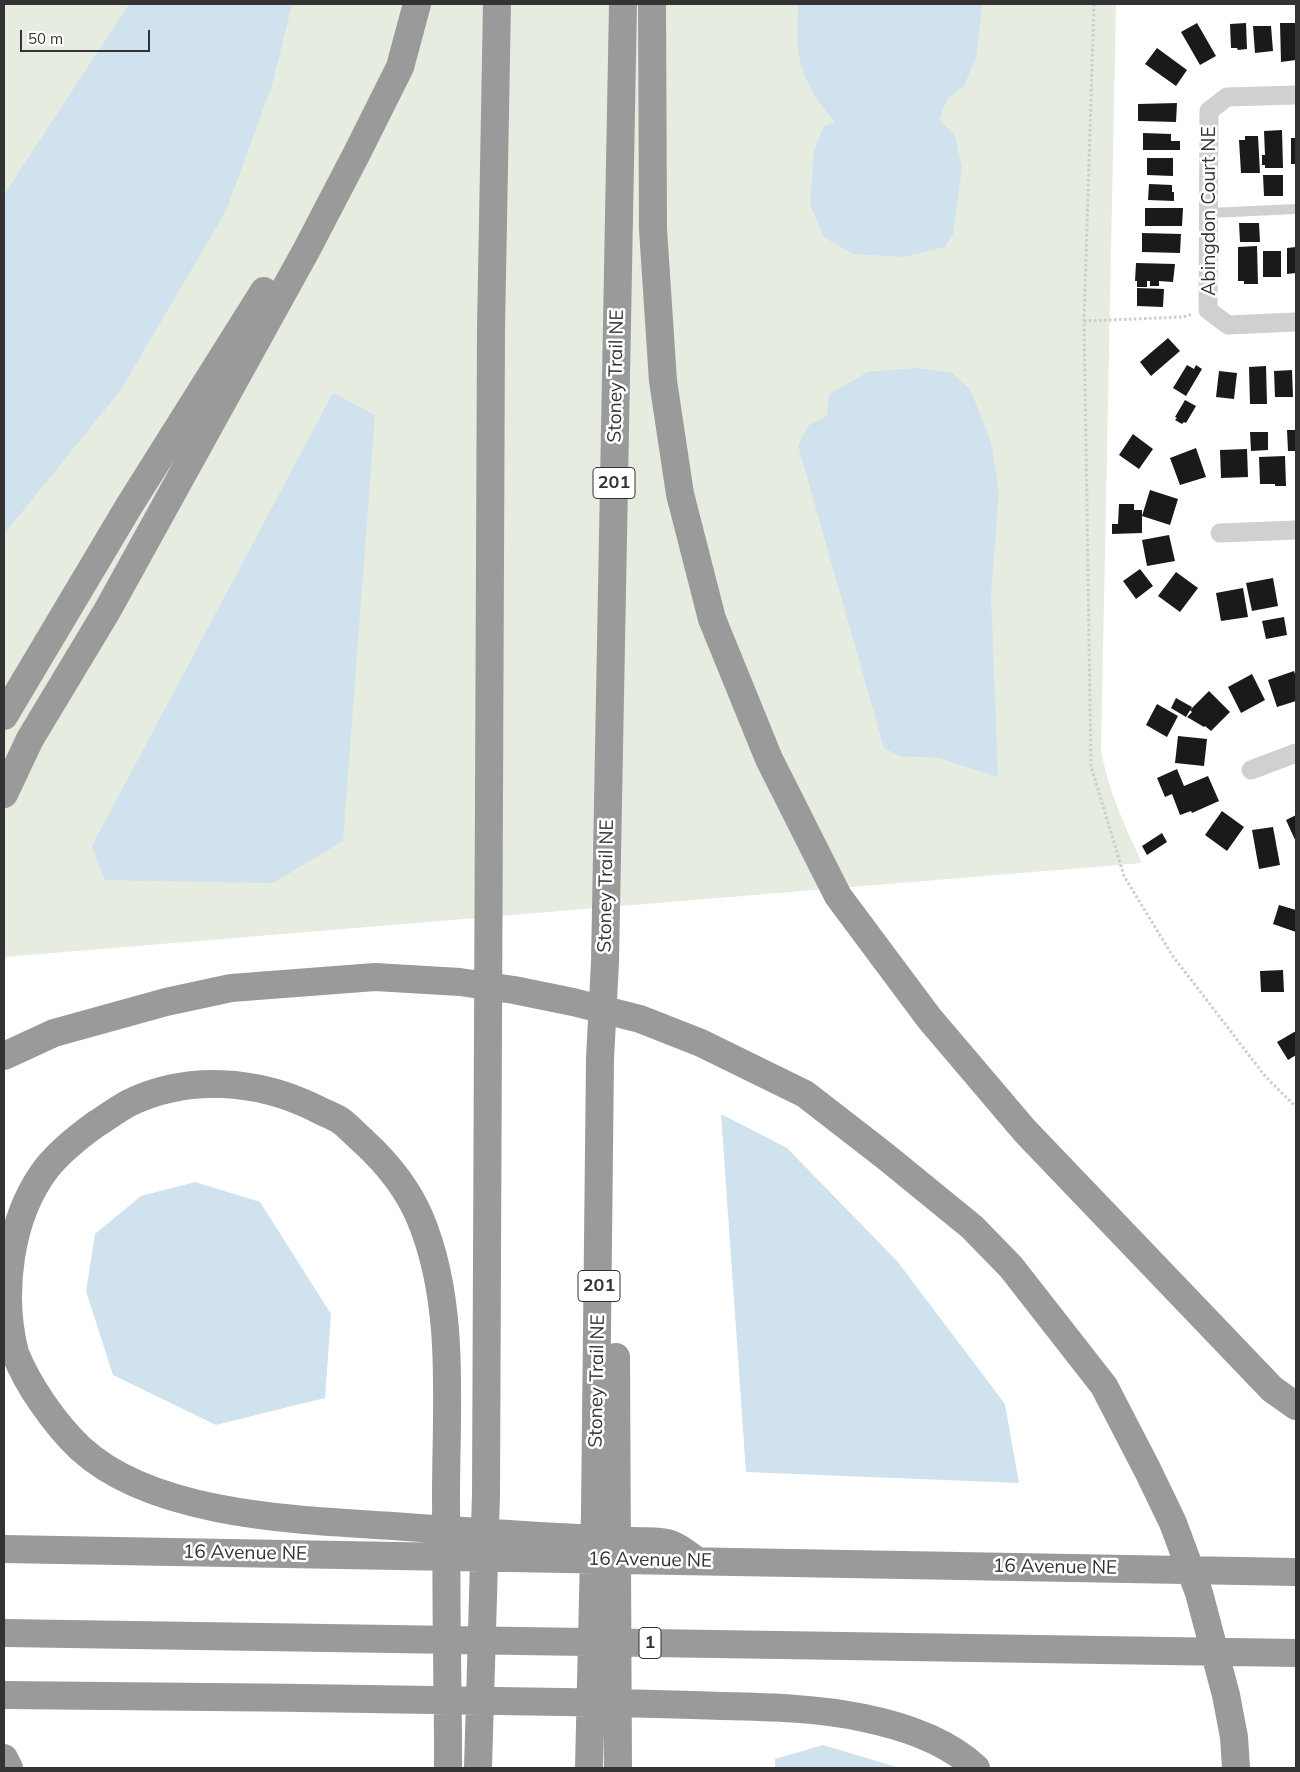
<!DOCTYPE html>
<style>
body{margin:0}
#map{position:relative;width:1300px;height:1772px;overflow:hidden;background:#fff;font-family:Mulish,sans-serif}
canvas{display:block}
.frame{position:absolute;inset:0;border:5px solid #333;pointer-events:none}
.scale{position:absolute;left:20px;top:30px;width:130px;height:22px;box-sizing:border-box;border:2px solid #333;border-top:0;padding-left:6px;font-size:15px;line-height:18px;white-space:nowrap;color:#333;-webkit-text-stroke:4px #fff;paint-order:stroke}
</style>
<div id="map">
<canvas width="1300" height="1772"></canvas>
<div class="frame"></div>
<div class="scale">50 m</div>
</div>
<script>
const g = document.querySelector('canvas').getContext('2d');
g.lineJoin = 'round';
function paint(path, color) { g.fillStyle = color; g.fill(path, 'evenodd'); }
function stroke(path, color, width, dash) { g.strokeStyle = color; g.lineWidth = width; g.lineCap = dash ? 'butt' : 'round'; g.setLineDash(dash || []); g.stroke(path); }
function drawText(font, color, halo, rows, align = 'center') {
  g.font = font + ' Mulish,sans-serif'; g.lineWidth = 5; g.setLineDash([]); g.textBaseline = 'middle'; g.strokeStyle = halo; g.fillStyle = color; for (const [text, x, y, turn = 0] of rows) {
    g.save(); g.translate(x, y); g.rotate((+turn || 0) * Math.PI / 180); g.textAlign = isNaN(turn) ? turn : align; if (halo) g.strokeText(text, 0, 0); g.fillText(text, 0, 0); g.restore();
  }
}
const green = new Path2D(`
 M4 4H1116L1101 750C1108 791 1125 826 1142 863L4 957Z`);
const water = new Path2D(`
 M129 4H292L272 85 226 211 120 391 4 534V195Z
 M798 4H982L977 54 964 86 948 98 939 119 955 136 962 167 953 234 945 247 903 257 853 254 824 237 810 204 814 151 824 126 835 122C816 101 802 78 798 50 797 35 798 19 798 4Z
 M916 368 952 373 970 389 991 442 999 493 991 595 998 777 939 758 900 756 884 748 798 445 809 425 827 416 829 394 868 372Z
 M333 393 375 415 343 841 273 883 105 880 92 846Z
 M721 1114 787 1148 897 1261 1005 1404 1019 1483 746 1472Z
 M195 1182 260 1202 331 1314 325 1398 216 1425 113 1375 86 1291 95 1234 141 1196Z
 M823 1745 900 1768H775V1759Z`);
const building = new Path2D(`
 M1197 23 1216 56 1200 65 1181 32Z
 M1246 23 1247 49 1238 50 1237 48H1231L1230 24Z
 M1280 23H1296V60L1281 62Z
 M1253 26H1271L1273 51 1255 53Z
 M1157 48 1187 70 1176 86 1145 64Z
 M1177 103 1176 122 1138 121V104Z
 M1282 130 1283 168H1265V165H1262V155H1265L1264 131Z
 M1143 133 1171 134V141H1180V150H1143Z
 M1245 136H1258L1260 173H1241L1239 140H1245Z
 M1291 138H1296V164H1291Z
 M1147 158H1173V176L1147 175Z
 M1263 175H1283V196H1264Z
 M1149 184 1172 185V192H1174V201L1148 200Z
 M1145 208H1183L1182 226H1145Z
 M1239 223H1259L1260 242H1240Z
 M1142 233 1181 234 1180 253 1142 252Z
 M1257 246 1258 284H1244V281H1238V247Z
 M1296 247V273L1287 274V248Z
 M1263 251H1281V277H1263Z
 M1136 263 1175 264 1173 282 1159 281V286H1150V281H1147V287H1137V281H1135Z
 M1137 288 1164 289 1163 307 1137 306Z
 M1168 338 1180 351 1151 376 1140 362Z
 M1187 365 1194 369 1196 365 1202 369 1186 396 1173 388Z
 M1266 366 1267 404H1250L1249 367Z
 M1292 370 1293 397H1275L1274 371Z
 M1219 371 1237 373 1234 399 1216 397Z
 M1185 400 1196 406 1186 423 1184 422 1182 424 1175 420 1177 418 1175 417Z
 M1287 430H1296V451H1288Z
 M1250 432H1268V450L1251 451Z
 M1133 434 1153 449 1139 469 1119 455Z
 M1196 448 1206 477 1180 485 1170 458Z
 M1247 449 1248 477 1221 478 1220 450Z
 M1285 456 1286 486H1275V484H1260L1259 457Z
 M1150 490 1178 499 1170 525 1142 516Z
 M1119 504H1134V510H1142V533L1112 534V524H1118Z
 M1169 535 1175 561 1147 566 1142 540Z
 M1140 569 1153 586 1136 599 1123 581Z
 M1176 572 1198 588 1180 612 1158 596Z
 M1273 578 1278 606 1252 611 1246 583Z
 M1243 588 1248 617 1221 621 1216 593Z
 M1284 617 1287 635 1266 639 1262 621Z
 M1294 671 1296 677V701L1277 707 1268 680Z
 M1252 674 1265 700 1241 713 1228 687Z
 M1209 691 1230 712 1211 731 1205 726 1204 727 1187 717 1192 712 1190 710Z
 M1176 698 1192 707 1186 717 1171 708Z
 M1157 704 1178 716 1167 737 1146 725Z
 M1178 736 1207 739 1204 766 1175 763Z
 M1177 769 1184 786 1208 776 1219 801 1192 813 1191 811 1180 815 1172 794 1165 797 1157 778Z
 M1222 811 1244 827 1227 851 1205 835Z
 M1296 815V842L1286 820Z
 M1273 827 1280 865 1259 869 1252 830Z
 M1162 833 1167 842 1147 855 1142 846Z
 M1279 905 1296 910V932L1273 924Z
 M1283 970 1284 992H1261L1260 971Z
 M1296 1031V1055L1288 1060 1277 1042Z`);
const path = new Path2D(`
 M1094 4 1084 321 1091 766 1124 876 1172 955 1265 1076 1296 1107
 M1084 321 1183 317 1193 314`);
const lane = new Path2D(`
 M1210 213 1296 209`);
const street = new Path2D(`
 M1296 95 1227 97 1209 111 1208 310 1228 325 1296 322
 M1220 533 1296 530
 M1251 770 1296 753`);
const highway = new Path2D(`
 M652 4 653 229 663 381 680 494 712 619 769 759 838 896 929 1018 1025 1131 1272 1389 1296 1406
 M4 716 129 506 264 291
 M4 794 30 739 107 611 307 249 357 153 400 67 417 4
 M4 1056 54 1033 166 1002 231 988 375 977 460 982 514 990 573 1002 640 1019 701 1043 805 1094 885 1156 972 1227 1011 1267 1104 1386 1148 1471 1173 1523 1199 1593 1226 1695 1234 1737 1236 1768
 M616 1357 618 1768
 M4 1549 1296 1572
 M4 1633 1296 1653
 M4 1695C190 1697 377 1698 563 1702 616 1703 669 1704 722 1706 770 1707 817 1708 864 1718 903 1726 947 1741 976 1768
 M4 1758 9 1768
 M448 1768V1737C447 1656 446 1576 446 1495 446 1405 456 1303 420 1218 407 1187 387 1163 363 1141 356 1135 349 1127 341 1121 334 1116 324 1113 315 1108 258 1080 188 1074 129 1103 118 1109 107 1117 96 1124 78 1137 60 1151 46 1169 9 1218 0 1294 15 1353 28 1386 55 1424 80 1448 153 1516 299 1520 393 1526 448 1530 503 1534 558 1537 583 1538 609 1540 635 1541 647 1542 662 1540 673 1545 681 1548 690 1556 697 1561
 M478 1768 486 1494 491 329 497 4
 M589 1768 595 1512 600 1059 605 962 623 4`);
const shields = [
 [614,483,42],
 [599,1286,42],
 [650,1643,22]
];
const shieldNames = [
 ["201",614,483],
 ["201",599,1286],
 ["1",650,1643]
];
const streetNames = [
 ["Abingdon Court NE",1209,211,-90],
 ["Stoney Trail NE",616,376,-89],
 ["Stoney Trail NE",606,886,-89],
 ["Stoney Trail NE",597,1381,-89],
 ["16 Avenue NE",245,1553,1],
 ["16 Avenue NE",650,1560,1],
 ["16 Avenue NE",1055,1567,1]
];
paint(green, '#e6ecdf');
paint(water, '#cfe2ee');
paint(building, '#1a1a1a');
stroke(path, '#cdcdcd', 3, [2.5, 2.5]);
stroke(lane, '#d0d0d0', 10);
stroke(street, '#d0d0d0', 19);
stroke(highway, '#9a9a9a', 28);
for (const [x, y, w] of shields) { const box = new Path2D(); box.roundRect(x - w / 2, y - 15.5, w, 31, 4); g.fillStyle = '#fff'; g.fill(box); stroke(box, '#333', 1); }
drawText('bold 18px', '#333', null, shieldNames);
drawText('19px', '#333', '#fff', streetNames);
</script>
